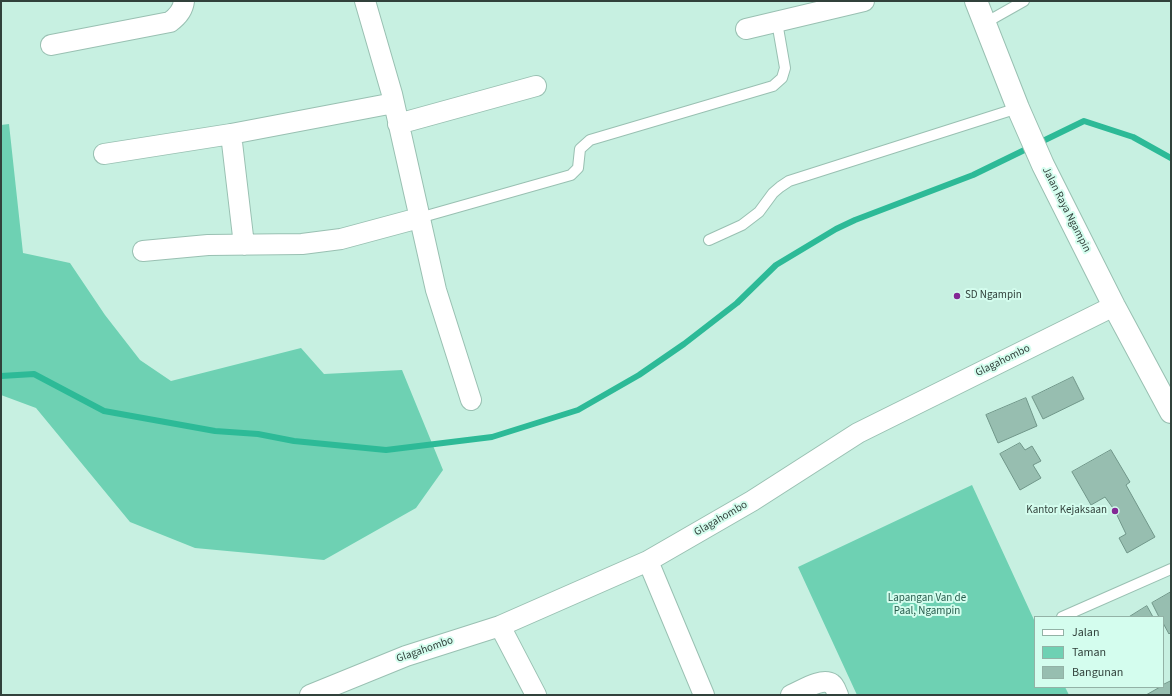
<!DOCTYPE html>
<style>
body{margin:0}
#map{position:relative;width:1172px;height:696px;overflow:hidden;background:#c7f0e1;font-family:"Source Sans 3",sans-serif}
canvas{display:block}
.frame{position:absolute;inset:0;border:2px solid #31413b;pointer-events:none}
.legend{position:absolute;left:1034px;top:616px;width:130px;height:72px;box-sizing:border-box;background:#d4fdee;border:1px solid #93b2a6;margin:0;padding:5px 7px;list-style:none;font-size:12px;color:#31413b}
.legend li{display:flex;align-items:center;gap:8px;height:20px}
.legend b{width:20px;border:1px solid #93b2a6}
</style>
<div id="map">
<canvas width="1172" height="696"></canvas>
<div class="frame"></div>
<ul class="legend">
<li><b style="height:5px;background:#fff"></b>Jalan</li>
<li><b style="height:11px;background:#6ed1b3"></b>Taman</li>
<li><b style="height:11px;background:#97beb0"></b>Bangunan</li>
</ul>
</div>
<script>
const g = document.querySelector('canvas').getContext('2d');
g.lineJoin = 'round';
function paint(path, color) { g.fillStyle = color; g.fill(path, 'evenodd'); }
function stroke(path, color, width, dash) { g.strokeStyle = color; g.lineWidth = width; g.lineCap = dash ? 'butt' : 'round'; g.setLineDash(dash || []); g.stroke(path); }
function drawText(font, color, halo, rows, align = 'center') {
  g.font = font + ' "Source Sans 3",sans-serif'; g.lineWidth = 4; g.setLineDash([]); g.textBaseline = 'middle'; g.strokeStyle = halo; g.fillStyle = color; for (const [text, x, y, turn = 0] of rows) {
    g.save(); g.translate(x, y); g.rotate((+turn || 0) * Math.PI / 180); g.textAlign = isNaN(turn) ? turn : align; if (halo) g.strokeText(text, 0, 0); g.fillText(text, 0, 0); g.restore();
  }
}
const green = new Path2D(`
 M9 124 23 253 70 263 105 315 140 360 171 381 301 348 324 374 402 370 443 470 416 508 324 560 195 548 130 522 36 408 1 395V125Z
 M972 485 1035 622V687H1065L1069 695H857L798 567Z`);
const stream = new Path2D(`
 M1 376 34 374 104 411 215 431 258 434 294 441 386 450 492 437 578 410 639 375 684 344 737 303 776 265 836 229 855 220 973 175 1084 121 1133 137 1171 158`);
const building = new Path2D(`
 M1073 377 1084 399 1043 419 1032 397Z
 M1026 398 1037 426 998 443 986 415Z
 M1020 443 1025 450 1032 446 1041 461 1033 465 1041 478 1020 490 1000 454Z
 M1111 450 1130 482 1126 485 1155 537 1127 553 1119 538 1126 534 1115 511 1105 497 1091 505 1072 472Z
 M1171 592V632L1169 634 1163 623V617H1159L1152 603Z
 M1147 606 1153 617H1129Z
 M1171 681V695H1146L1160 687H1163V685Z`);
const lane = new Path2D(`
 M985 23 1024 1
 M419 218 571 175 578 168 580 149 590 140 773 86 782 78 785 68 777 22
 M709 240 742 225 759 212 773 193 780 187 789 181 1018 108
 M1062 617 1171 569`);
const street = new Path2D(`
 M365 1 392 94 436 290 471 400
 M746 29 864 1
 M51 45 170 22C177 17 183 10 184 1
 M398 124 536 86
 M231 134 244 245
 M104 154 231 134 394 103
 M143 251 208 245 302 244 341 239 419 218
 M648 561 704 695
 M500 626 536 695
 M310 695 406 656 500 626 648 561 752 501 858 433 1114 306
 M791 695C801 691 822 677 832 684 835 686 836 691 838 695`);
const primary = new Path2D(`
 M976 1 1018 108 1043 165 1114 306 1171 412`);
const markers = [
 [957,296,4,"#832894"],
 [1115,511,4,"#832894"]
];
const streetNames = [
 ["Jalan Raya Ngampin",1066,210,63],
 ["Glagahombo",1003,361,-26],
 ["Glagahombo",721,519,-30],
 ["Glagahombo",425,650,-19]
];
const poiNames = [
 ["SD Ngampin",965,296],
 ["Kantor Kejaksaan",1107,511,"right"]
];
const parkNames = [
 ["Lapangan Van de",927,599],
 ["Paal, Ngampin",927,612]
];
paint(green, '#6ed1b3');
stroke(stream, '#2dba97', 6);
paint(building, '#97beb0');
stroke(building, '#709689', 1);
stroke(lane, '#99c0b2', 12);
stroke(street, '#99c0b2', 22);
stroke(primary, '#99c0b2', 24);
stroke(lane, '#fff', 10);
stroke(street, '#fff', 20);
stroke(primary, '#fff', 22);
for (const [x, y, r, color] of markers) { const dot = new Path2D(); dot.arc(x, y, r, 0, 2 * Math.PI); g.fillStyle = color; g.fill(dot); stroke(dot, '#d4fdee', 1.5); }
drawText('11px', '#31413b', '#d4fdee', streetNames);
drawText('11px', '#31413b', '#d4fdee', poiNames, 'left');
drawText('11px', '#295e4e', '#d4fdee', parkNames);
</script>
